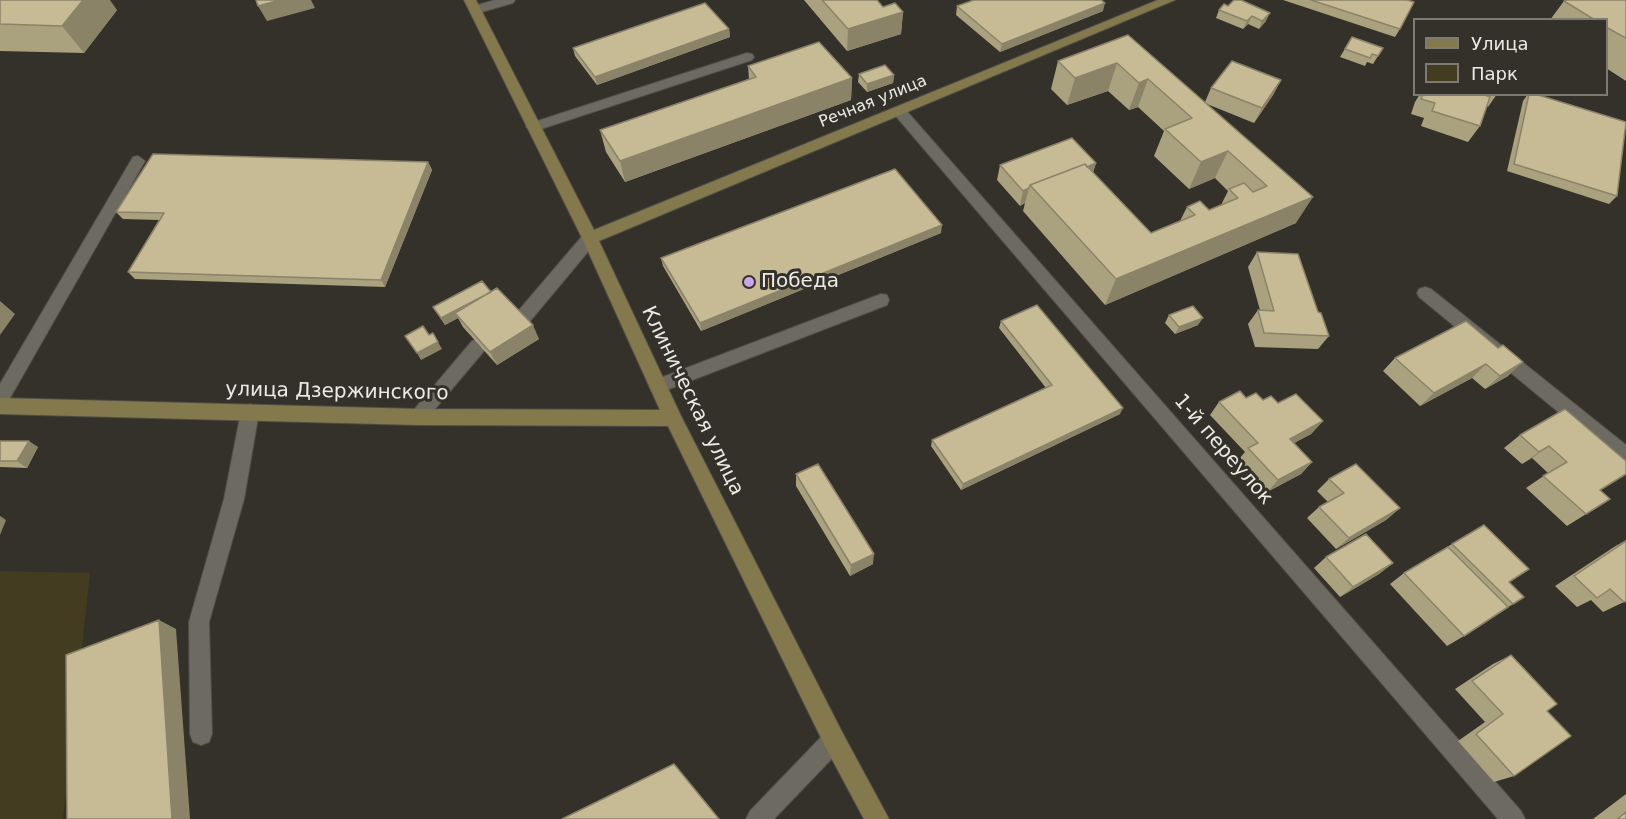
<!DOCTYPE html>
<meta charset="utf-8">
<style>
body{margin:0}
#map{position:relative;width:1626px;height:819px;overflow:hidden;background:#333129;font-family:"DejaVu Sans",sans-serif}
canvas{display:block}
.legend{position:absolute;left:1413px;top:18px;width:195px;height:78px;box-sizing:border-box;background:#333129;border:2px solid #7d7b74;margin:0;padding:8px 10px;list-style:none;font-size:18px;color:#ebeae5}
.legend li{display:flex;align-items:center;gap:12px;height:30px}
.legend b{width:30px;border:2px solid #7d7b74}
</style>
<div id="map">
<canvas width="1626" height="819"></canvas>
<ul class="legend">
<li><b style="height:8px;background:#83794c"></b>Улица</li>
<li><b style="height:16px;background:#433c21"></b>Парк</li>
</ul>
</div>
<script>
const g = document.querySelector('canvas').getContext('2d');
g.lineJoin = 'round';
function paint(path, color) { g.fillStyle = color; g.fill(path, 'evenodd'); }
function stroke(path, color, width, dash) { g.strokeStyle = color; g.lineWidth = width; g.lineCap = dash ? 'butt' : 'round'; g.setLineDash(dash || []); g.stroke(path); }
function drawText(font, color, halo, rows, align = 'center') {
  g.font = font + ' "DejaVu Sans",sans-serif'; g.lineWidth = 6; g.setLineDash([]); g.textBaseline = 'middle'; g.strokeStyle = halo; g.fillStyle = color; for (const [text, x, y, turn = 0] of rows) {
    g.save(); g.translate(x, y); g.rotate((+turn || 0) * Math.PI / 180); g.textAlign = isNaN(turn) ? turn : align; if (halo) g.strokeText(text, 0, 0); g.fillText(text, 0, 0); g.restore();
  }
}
const green = new Path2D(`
 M0 571 90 573 63 819H0Z`);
const lane = new Path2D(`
 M495 0H515L513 3 475 14 469 10 470 7Z
 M747 53 752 54 754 57 752 60 538 130 533 132 526 127 528 124Z
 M138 156 145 161 6 405 0 407V384L133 157Z
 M590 232 596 234 598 238 596 242 526 326 520 328 514 326 512 321 514 316 584 234Z
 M881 294 887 295 889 300 887 305 664 391 658 393 652 391 649 386 652 381Z
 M478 339 484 341 487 346 484 351 424 422 418 425 412 422 409 417 412 412 472 341Z
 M250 404 256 407 259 412 244 499 209 622 212 734 209 742 201 745 193 742 190 734 189 622 224 499 241 412 244 407Z
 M834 729 842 732 845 740 842 748 774 819H746L750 811 826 732Z`);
const street = new Path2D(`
 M899 106 904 108 1521 811 1525 819H1498L894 114 892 111Z
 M1425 287 1431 289 1626 445V464L1619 462 1419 297 1417 293 1419 289Z`);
const secondary = new Path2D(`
 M464 0H476L594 230 1158 0H1175L599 241 681 416 842 732 889 819H864L826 748 668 426 418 425 0 414V398L418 409 660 410 582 238Z`);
const wall = new Path2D(`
 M0 0 117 10 84 53 0 51Z
 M804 0H878H877L883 7 903 12 901 34 847 51Z
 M1283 0H1407L1400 29 1395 37Z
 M1626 0V81L1606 68V20H1550L1564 1Z
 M1224 4 1266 21 1259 29 1248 24 1243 29 1216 18 1219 10Z
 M957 6 1103 11 1000 52 956 15Z
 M729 29 730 37 597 85 575 56 573 48Z
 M1128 35 1205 102 1211 88 1281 80 1273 95 1254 123 1207 104 1296 223 1105 305 1023 211 1025 203 1020 206 997 180 1000 165 1096 163 1093 173 1151 233 1180 221 1187 207 1209 210 1221 205 1228 191 1215 178 1189 189 1154 156 1164 131 1138 107 1129 110 1108 91 1067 105 1051 89 1058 61Z
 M1352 37 1383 48 1373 64 1367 62 1365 66 1340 57Z
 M748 66 852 78 851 100 625 182 606 152 600 130 749 79Z
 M859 74 894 75 893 83 867 92 858 82Z
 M1420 94H1497L1488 107 1487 106 1480 126 1468 142 1421 126 1424 118 1411 114 1415 102Z
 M1528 94H1535L1617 196 1609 204 1507 171 1523 101Z
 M428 162 432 170 385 287 135 279 128 272 159 220 123 219 116 212Z
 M941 233 701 331 663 266 661 258Z
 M1257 252 1318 312 1329 336 1318 349 1255 347 1248 324 1258 310H1260L1248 267Z
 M491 292 539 339 497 365 463 327 458 318 445 325 433 307Z
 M1169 315 1198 325 1175 334 1165 323Z
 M1001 321 1120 414 961 490 931 446 932 440 1046 388 999 328Z
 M1466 321 1508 376 1485 389 1472 378 1420 406 1383 371 1395 358Z
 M1246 398 1278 403 1323 421 1311 434 1294 443 1312 462 1301 474 1267 492 1238 460 1245 452 1210 415 1219 402Z
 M1565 409 1600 490 1610 499 1567 526 1526 488 1548 473 1532 458 1522 464 1504 448 1520 435Z
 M0 441 38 447 27 468 0 467Z
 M796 474 873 564 850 576 796 486Z
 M1329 479 1400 508 1386 520 1336 549 1307 518 1319 507 1328 502 1317 491Z
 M1626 540V601L1624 602 1603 612 1591 600 1577 607 1555 586 1614 547Z
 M1452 544 1509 582 1513 604 1464 636 1447 646 1390 584 1404 573Z
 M1326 557 1393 563 1379 574 1340 597 1314 568Z
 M1511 655 1547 711 1514 776 1494 782 1458 741 1485 722 1455 689 1493 664Z
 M1626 794V819H1593Z`);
const shadedWall = new Path2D(`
 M83 0H110L117 10 84 53 62 26Z
 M280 0H311L315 8 267 21 258 6Z
 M1105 3 1103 11 1000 52 1002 44Z
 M903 12 901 34 847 51 848 29Z
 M1270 13 1266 21 1259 29 1262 21Z
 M1252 16 1248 24 1243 29 1247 21Z
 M729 29 730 37 597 85 595 77Z
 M1117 63 1108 91 1067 105 1075 78Z
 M894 75 893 83 867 92V84Z
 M852 78 851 100 625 182 620 161Z
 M1148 79 1138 107 1129 110 1139 83Z
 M1281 80 1273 95 1254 123 1262 108Z
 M1228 151 1215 178 1189 189 1201 162Z
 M428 162 432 170 385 287 381 280Z
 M1096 163 1091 178 1032 187Z
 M1029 188 1025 203 1020 206 1023 191Z
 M1313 197 1296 223 1105 305 1116 279Z
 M942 225 941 233 701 331 700 323Z
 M491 292 455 313 458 318 445 325 441 318Z
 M0 301 15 314 0 335Z
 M1203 318 1198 325 1175 334 1179 327Z
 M533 325 539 339 497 365 490 352Z
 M438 342 442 349 421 360 417 353Z
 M1523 362 1508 376 1485 389 1500 376Z
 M1486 364 1472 378 1420 406 1434 393Z
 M1123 408 1120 414 961 490 963 484Z
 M1323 421 1311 434 1279 451 1290 439Z
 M29 441 38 447 27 468 17 461Z
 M1549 446 1532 458 1522 464 1539 452Z
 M1312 462 1301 474 1267 492 1278 480Z
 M1400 508 1386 520 1336 549 1349 538Z
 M0 516 6 520 0 535Z
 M874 554 873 564 850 576 851 565Z
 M1393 563 1379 574 1340 597 1353 587Z
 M159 620 176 629 190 819H172Z`);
const building = new Path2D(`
 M0 0H83L62 26 0 24Z
 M256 0H280L258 6Z
 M822 0H877L883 7 895 3 903 12 848 29Z
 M974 0H1101L1105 3 1002 44 957 6Z
 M1234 0H1241L1270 13 1262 21 1252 16 1247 21 1219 10 1224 4 1228 6Z
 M1311 0H1407L1414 2 1400 29Z
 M1567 0H1626V38L1606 27V20H1595L1564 1Z
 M705 3 729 29 595 77 573 48Z
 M1128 35 1313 197 1116 279 1030 185 1085 164 1151 233 1195 215 1187 207 1200 201 1209 210 1238 198 1229 189 1244 183 1253 192 1267 186 1228 151 1201 162 1165 129 1192 118 1148 79 1139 83 1117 63 1075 78 1058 61Z
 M1352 37 1383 48 1378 56 1372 54 1370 58 1345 49Z
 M819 42 852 78 620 161 600 130 756 77 748 66Z
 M1232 61 1281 80 1262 108 1211 88Z
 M885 65 894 75 867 84 859 74Z
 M1423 94H1482L1490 97 1480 126 1432 111 1435 103 1421 99Z
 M1529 94H1535L1626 122 1617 196 1514 164Z
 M1072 138 1096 163 1087 167 1085 164 1030 185 1029 188 1023 191 1000 165Z
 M153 154 428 162 381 280 128 272 164 213 116 212Z
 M895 169 942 225 700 323 661 258Z
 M1257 252 1298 254 1318 312 1321 313 1329 336 1264 333 1258 310 1274 311Z
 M482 281 491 292 441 318 433 307Z
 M497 288 533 325 490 352 455 313Z
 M1037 305 1123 408 963 484 932 440 1052 385 1001 321Z
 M1193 306 1203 318 1179 327 1169 315Z
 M1466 321 1498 348 1503 345 1523 362 1500 376 1486 364 1434 393 1395 358Z
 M423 326 429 335 433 333 438 342 417 353 405 336Z
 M1240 391 1246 398 1256 393 1263 400 1271 396 1278 403 1296 394 1323 421 1290 439 1312 462 1278 480 1248 448 1258 443 1219 402Z
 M1565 409 1626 461V474L1600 490 1610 499 1586 514 1543 476 1567 462 1549 446 1539 452 1520 435Z
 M0 441H29L17 461H0Z
 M818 464 874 554 851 565 796 474Z
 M1356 464 1400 508 1349 538 1319 507 1344 493 1329 479Z
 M1484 525 1529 569 1509 582 1524 597 1513 604 1452 544Z
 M1366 534 1393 563 1353 587 1326 557Z
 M1626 541V601L1624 602 1610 589 1597 598 1574 576Z
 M1448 547 1508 607 1464 636 1404 573Z
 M159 620 172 819H67L66 655Z
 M1511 655 1557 704 1547 711 1571 736 1514 776 1476 734 1503 714 1472 681Z
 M674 764 719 819H562Z
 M1626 812V819H1617Z`);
const markers = [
 [749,282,6,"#c7a6ef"]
];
const farStreetnames = [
 ["Речная улица",873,102,-22]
];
const poiNames = [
 ["Победа",761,282]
];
const streetNames = [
 ["улица Дзержинского",337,392,1],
 ["Клиническая улица",692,401,64],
 ["1-й переулок",1223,450,49]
];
paint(green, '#433c21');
stroke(lane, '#514f48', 2);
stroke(street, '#514f48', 2);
stroke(secondary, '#514f48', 2);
paint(lane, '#6c6a61');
paint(street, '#6c6a61');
paint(secondary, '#83794c');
paint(wall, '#aaa17f');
paint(shadedWall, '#8b8368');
paint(building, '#c6bb94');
stroke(building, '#8b8368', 1.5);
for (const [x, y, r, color] of markers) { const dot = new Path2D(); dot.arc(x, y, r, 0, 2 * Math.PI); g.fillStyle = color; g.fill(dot); stroke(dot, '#333129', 2); }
drawText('16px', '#ebeae5', '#333129', farStreetnames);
drawText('20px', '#ebeae5', '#333129', poiNames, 'left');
drawText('20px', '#ebeae5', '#333129', streetNames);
</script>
